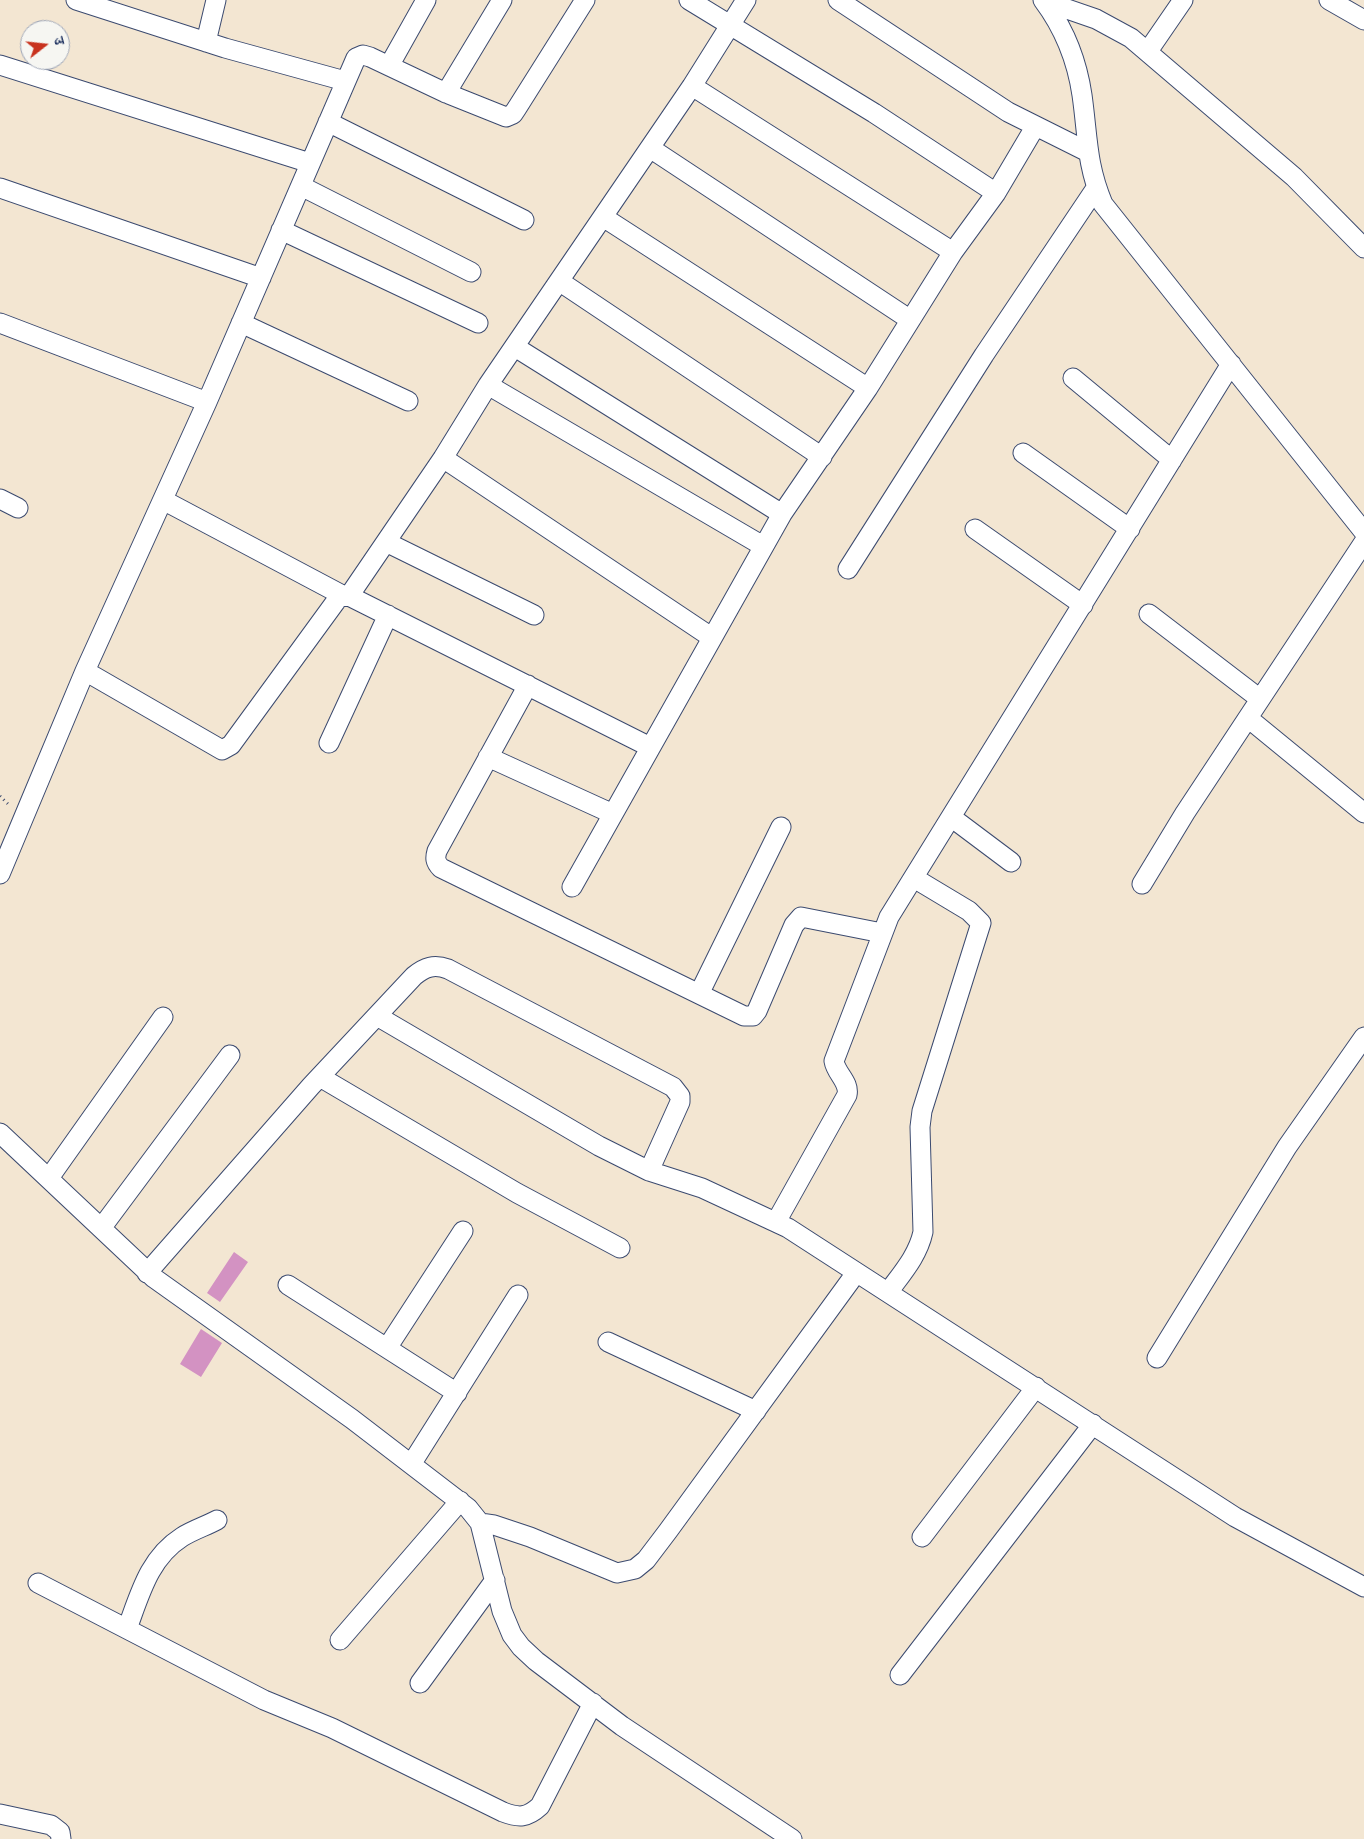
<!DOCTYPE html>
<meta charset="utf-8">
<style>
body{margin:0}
#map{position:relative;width:1364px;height:1839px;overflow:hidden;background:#f3e6d2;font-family:"IM FELL English","Noto Serif Devanagari",serif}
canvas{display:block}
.north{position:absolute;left:20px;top:20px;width:50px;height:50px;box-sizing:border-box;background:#f6f6f2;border:1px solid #9ea6b7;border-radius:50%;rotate:74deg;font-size:14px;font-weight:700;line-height:20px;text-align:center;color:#1b2f5e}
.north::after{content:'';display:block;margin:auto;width:18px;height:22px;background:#c8321e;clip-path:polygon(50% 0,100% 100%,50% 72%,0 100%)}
</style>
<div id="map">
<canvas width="1364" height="1839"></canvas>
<div class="north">उ</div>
</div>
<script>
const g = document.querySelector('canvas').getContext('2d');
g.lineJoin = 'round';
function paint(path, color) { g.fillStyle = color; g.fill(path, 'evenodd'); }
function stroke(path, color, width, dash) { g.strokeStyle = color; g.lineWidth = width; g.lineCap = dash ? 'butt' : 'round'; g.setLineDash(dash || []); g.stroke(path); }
const building = new Path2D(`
 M234 1252 248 1262 220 1302 207 1293Z
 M201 1329 222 1343 201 1377 180 1364Z`);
const path = new Path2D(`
 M0 796 10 806`);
const minor = new Path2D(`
 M76 0 225 48 345 81
 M689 0 874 113 996 193
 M838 0 1008 112 1086 151
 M1043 0C1064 28 1077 61 1082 95 1088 137 1086 163 1103 204L1364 532
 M1329 0 1364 20
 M1044 1 1096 19 1131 38 1294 177 1364 248
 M206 42 216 0
 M1148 51 1183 0
 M0 65 310 163
 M389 66 426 0
 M692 86 953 252
 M446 93 502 0
 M328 122 524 220
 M650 148 909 319
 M301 186 471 272
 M0 188 261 278
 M603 217 868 388
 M281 230 478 323
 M559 281 822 457
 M0 323 207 402
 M241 323 408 401
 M515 347 782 514
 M1073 378 1172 460
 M488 385 763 546
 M1023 453 1130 529
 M443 458 711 637
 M0 499 18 508
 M163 500 344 596
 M975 529 1083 605
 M386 542 534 615
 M848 569 984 355 1096 188
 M349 596 443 458 488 385 692 86 746 0
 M1149 614 1260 699
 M85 671 222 750 231 745 339 597 349 596 650 747
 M528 685 437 851C435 858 435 862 441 868L744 1016H753L757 1011 794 925 801 917 882 933
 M1248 718 1364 813
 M329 743 388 615
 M488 757 613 814
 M951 817 1011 862
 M0 874 85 671 207 402 356 58 363 55 370 57 446 93 506 117 513 114 517 108 585 0
 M1142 884 1185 813 1364 542
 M572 887 782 514 868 388 953 252 996 193 1035 127
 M699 994 781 827
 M377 1016 599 1146 649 1171 702 1188 788 1228 1235 1517 1364 1587
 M320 1077 517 1193 620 1248
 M0 1133 154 1278 352 1419 468 1508 480 1523 502 1611 512 1635 521 1647 536 1661 622 1726 792 1839
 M49 1178 163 1017
 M776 1222 847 1095C850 1082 836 1074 834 1061L889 917 1231 364
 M102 1227 230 1055
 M147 1273 311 1086 414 976C425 967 434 964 448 969L673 1087 680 1096V1102L649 1171
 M288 1285 457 1393
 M889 1291C903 1272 918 1255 923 1232L920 1127 922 1111 981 923 969 911 914 878
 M608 1342 756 1411
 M387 1348 463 1231
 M1157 1358 1287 1147 1364 1037
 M412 1463 518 1295
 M480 1523 494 1525 530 1537 617 1573 635 1569 646 1560 668 1531 856 1273
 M922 1537 1036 1387
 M38 1583 264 1700 332 1728 503 1812C519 1818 527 1818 540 1806L593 1703
 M127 1629C140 1594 149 1558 182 1537 193 1530 206 1526 217 1520
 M340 1640 460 1501
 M900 1675 1093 1424
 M420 1683 495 1580
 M0 1814 51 1825 60 1832 61 1839`);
paint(building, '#d392c2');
stroke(minor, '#3b4a6f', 21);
stroke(path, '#3b4a6f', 3, [1, 4]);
stroke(minor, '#fff', 19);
</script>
